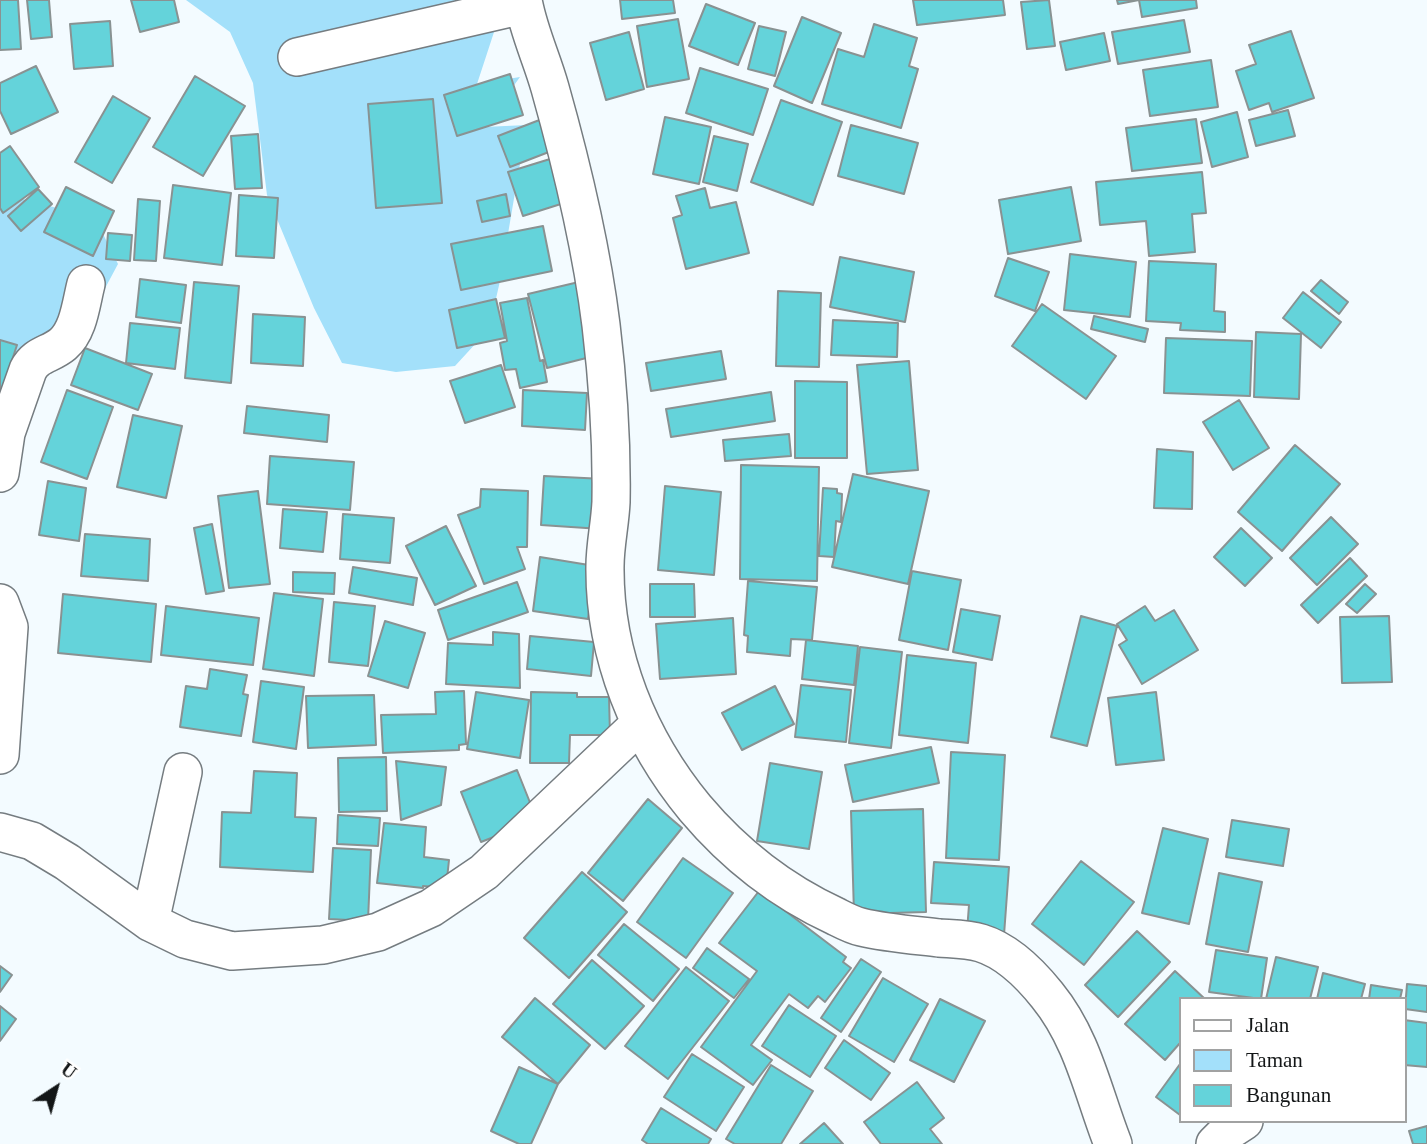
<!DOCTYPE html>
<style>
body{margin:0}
#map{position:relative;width:1427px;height:1144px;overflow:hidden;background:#f3fbff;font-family:Georgia,serif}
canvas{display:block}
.legend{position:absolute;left:1179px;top:997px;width:228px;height:126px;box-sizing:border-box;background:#fff;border:2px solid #a1a2a2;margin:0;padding:9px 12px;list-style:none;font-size:21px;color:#131617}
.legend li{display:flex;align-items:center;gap:14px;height:35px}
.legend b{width:35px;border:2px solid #a1a2a2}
.north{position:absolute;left:21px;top:1053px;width:70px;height:70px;-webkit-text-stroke:5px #fff;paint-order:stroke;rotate:36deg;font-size:19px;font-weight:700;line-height:28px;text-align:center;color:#131617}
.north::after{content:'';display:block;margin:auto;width:24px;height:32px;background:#131617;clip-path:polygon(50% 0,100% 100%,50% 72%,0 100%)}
</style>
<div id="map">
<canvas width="1427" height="1144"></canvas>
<ul class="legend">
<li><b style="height:9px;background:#fff"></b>Jalan</li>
<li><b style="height:19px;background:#a3e0fa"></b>Taman</li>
<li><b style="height:19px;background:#64d3da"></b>Bangunan</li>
</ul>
<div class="north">U</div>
</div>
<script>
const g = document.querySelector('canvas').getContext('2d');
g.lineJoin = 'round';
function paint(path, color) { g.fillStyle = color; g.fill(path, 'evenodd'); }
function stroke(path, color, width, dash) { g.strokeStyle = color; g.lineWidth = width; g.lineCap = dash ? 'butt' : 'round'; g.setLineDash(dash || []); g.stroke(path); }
const green = new Path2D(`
 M186 0H485L496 26 477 84 520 77 484 127 527 125 528 128 519 169 500 281 489 329 455 366 396 372 342 363 314 308 267 195 253 83 230 32Z
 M0 193 95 218 118 264 95 307 8 358 0 355Z`);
const building = new Path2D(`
 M0 0H18L21 49 0 50Z
 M27 0H49L52 37 31 39Z
 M131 0H174L179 22 140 32Z
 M620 0H673L675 13 622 19Z
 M913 0H1003L1005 15 917 25Z
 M1049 0 1055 46 1027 49 1021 2Z
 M1117 0H1196L1197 8 1142 17 1139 0 1118 4Z
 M706 4 755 23 738 65 689 46Z
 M802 17 841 33 812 103 774 86Z
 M678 19 689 79 647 87 637 26Z
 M1184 20 1190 52 1118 64 1112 32Z
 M110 21 113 66 74 69 70 24Z
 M874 24 917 38 909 66 918 69 901 128 822 104 838 49 864 57Z
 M759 26 786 32 775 76 748 69Z
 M1291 31 1314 98 1272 112 1269 103 1249 110 1236 71 1256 64 1249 45Z
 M629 32 644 89 606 100 590 43Z
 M1104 33 1110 61 1066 70 1060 42Z
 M1211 60 1218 107 1150 116 1143 70Z
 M36 66 58 112 11 134 0 111V83Z
 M700 68 768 89 753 135 686 113Z
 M510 74 523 115 457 136 444 95Z
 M195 76 245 106 203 176 153 147Z
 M113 96 150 118 112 183 75 162Z
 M433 99 442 203 376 208 368 104Z
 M781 100 842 122 813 205 751 182Z
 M1288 110 1295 136 1256 146 1249 120Z
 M1237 112 1248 157 1212 167 1201 122Z
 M665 117 711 127 699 184 653 174Z
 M542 119 554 150 510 167 498 136Z
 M1196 119 1202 163 1132 171 1126 128Z
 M851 125 918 143 904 194 838 176Z
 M258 134 262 188 235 189 231 136Z
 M714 136 748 144 737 191 703 182Z
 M10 146 39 187 3 213 0 208V153Z
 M550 159 564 203 523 216 508 172Z
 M1202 172 1206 213 1192 214 1195 252 1149 256 1146 221 1100 225 1096 182Z
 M173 185 231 193 222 265 164 258Z
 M66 187 114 211 93 256 44 232Z
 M1071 187 1081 241 1008 254 999 200Z
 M705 188 710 208 736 202 749 253 686 269 673 218 682 215 676 196Z
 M38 189 52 204 21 231 8 216Z
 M506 194 510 216 482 222 477 201Z
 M239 195 278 198 274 258 236 256Z
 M138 199 160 201 156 261 134 260Z
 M543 226 552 271 461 290 451 244Z
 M108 233 132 235 130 261 106 259Z
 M1070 254 1136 262 1130 317 1064 310Z
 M840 257 914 272 905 322 830 307Z
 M1008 258 1049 272 1035 311 995 296Z
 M1149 261 1216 264 1214 311 1225 312V332L1180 330 1181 323 1146 321Z
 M140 279 186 285 181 323 136 317Z
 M1321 280 1348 302 1339 314 1311 291Z
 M583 281 602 354 547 368 528 294Z
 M194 282 239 286 231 383 185 378Z
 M778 291 821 293 819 367 776 366Z
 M1303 292 1341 322 1321 348 1283 318Z
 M527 298 540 361 543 360 547 382 520 388 516 369 505 370 500 343 507 341 500 303Z
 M496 299 505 338 457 348 449 310Z
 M1042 304 1116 356 1086 399 1012 346Z
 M253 314 305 317 303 366 251 363Z
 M1094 316 1148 329 1145 342 1091 329Z
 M833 320 898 323 897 357 831 355Z
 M130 323 180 328 175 369 126 363Z
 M1256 332 1301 334 1299 399 1254 397Z
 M1166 338 1252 341 1250 396 1164 393Z
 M0 340 17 345 0 397Z
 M85 348 152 374 138 410 71 385Z
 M721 351 726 379 651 391 646 363Z
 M909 361 918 470 867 474 857 365Z
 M501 365 515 407 465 423 450 381Z
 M795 381 847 382V458H795Z
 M67 390 113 407 87 479 41 462Z
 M523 390 587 393 585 430 522 426Z
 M771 392 775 421 671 437 666 409Z
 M1239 400 1269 448 1233 470 1203 422Z
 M247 406 329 415 327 442 244 433Z
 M133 415 182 426 166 498 117 487Z
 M789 434 791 456 725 461 723 440Z
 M1295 445 1340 484 1282 551 1238 512Z
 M1157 449 1193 452 1192 509 1154 508Z
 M270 456 354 462 350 510 267 504Z
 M741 465 819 467 817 581 740 579Z
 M853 474 929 491 908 584 832 567Z
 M544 476 604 479 601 529 541 525Z
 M48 481 86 488 79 541 39 535Z
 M665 486 721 492 714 575 658 570Z
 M823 488 837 489V493L842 494 841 522 836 521 834 557 819 556Z
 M481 489 528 491 527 547H517L525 569 484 584 458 515 480 507Z
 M258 491 270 584 229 588 218 496Z
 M283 509 327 512 323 552 280 548Z
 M343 514 394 518 390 563 340 559Z
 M1331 517 1358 544 1317 585 1290 558Z
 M212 524 224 591 206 594 194 528Z
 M446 526 476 586 435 605 406 546Z
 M1241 528 1272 558 1245 586 1214 557Z
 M85 534 150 539 148 581 81 576Z
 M540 557 595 566 588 619 533 611Z
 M1350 558 1367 576 1318 623 1301 605Z
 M353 567 417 578 413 605 349 593Z
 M912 571 961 580 948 650 899 640Z
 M293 572 335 573 334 594 293 592Z
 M748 581 817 587 812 640 791 639 790 656 747 652 748 636 744 635Z
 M517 582 528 612 448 640 438 610Z
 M650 584H694L695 617H650Z
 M1365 584 1376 594 1357 613 1346 604Z
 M274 593 323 599 314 676 263 669Z
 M63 594 156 604 151 662 58 653Z
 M334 602 375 606 368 666 329 662Z
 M166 606 259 618 253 665 161 655Z
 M1145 606 1155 621 1174 610 1198 650 1142 684 1119 645 1127 640 1117 624Z
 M961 609 1000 616 992 660 953 652Z
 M1081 616 1117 626 1087 746 1051 737Z
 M1389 616 1392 682 1342 683 1340 617Z
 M733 618 736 674 660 679 656 624Z
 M385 621 425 633 408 688 368 676Z
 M493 632 519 634 520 688 446 684 448 643 493 645Z
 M530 636 594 642 591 676 527 669Z
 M806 640 858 646 854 685 802 679Z
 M860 647 902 652 891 748 849 743Z
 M907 655 976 663 968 743 899 735Z
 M210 669 247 675 243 694 248 695 241 736 180 727 186 686 207 689Z
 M261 681 304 687 296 749 253 742Z
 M801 685 851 690 846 742 795 737Z
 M775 686 794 724 742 750 722 713Z
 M464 691 466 744 459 745V750L383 753 381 715 436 714 435 692Z
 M476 692 529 700 520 758 467 749Z
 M531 692 577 693V697H609L610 735H570L569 763H530Z
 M1156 692 1164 760 1116 765 1108 698Z
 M374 695 376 745 308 748 306 696Z
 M931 747 939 783 853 802 845 765Z
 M951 752 1005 755 999 860 946 858Z
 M386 757 387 811 339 812 338 758Z
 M396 761 446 767 441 805 401 820Z
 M770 763 822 772 809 849 757 841Z
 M517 770 537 820 481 842 461 792Z
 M254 771 297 773 295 817 316 818 313 872 220 867 222 812 251 813Z
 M648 799 682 828 623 901 588 873Z
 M923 809 926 912 854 914 851 811Z
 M338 815 380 818 378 846 337 844Z
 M1232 820 1289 829 1283 866 1226 857Z
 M384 823 426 827 424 857 449 860 446 888 423 886V888L377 883Z
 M1163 828 1208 839 1189 924 1142 913Z
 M333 848 371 850 368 921 329 919Z
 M683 858 733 893 686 958 637 922Z
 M1081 861 1134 902 1084 965 1032 924Z
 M934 862 1009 867 1004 935 967 931 969 905 931 903Z
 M582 872 627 912 569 978 524 938Z
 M1219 873 1262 882 1248 952 1206 944Z
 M759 891 846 957 843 962 851 968 825 1002 818 996 808 1008 789 994 751 1045 772 1060 753 1085 701 1047 757 971 719 943Z
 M624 924 679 969 653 1001 598 955Z
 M1137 931 1170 962 1118 1017 1085 985Z
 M707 948 749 979 734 998 693 968Z
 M1216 950 1267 958 1261 999 1209 992Z
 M1276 957 1318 967 1310 999H1266Z
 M861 959 881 972 841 1032 821 1018Z
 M592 960 644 1006 605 1049 553 1004Z
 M0 966 12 975 0 992Z
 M686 967 729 1001 668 1079 625 1046Z
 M1175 971 1205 999H1180V1043L1165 1060 1125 1024Z
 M1323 973 1365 984 1361 999H1317Z
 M883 978 928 1004 894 1062 849 1036Z
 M1407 984 1427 986V1012L1405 1009Z
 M1371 985 1402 990 1400 999H1369Z
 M535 998 590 1045 558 1084 502 1037Z
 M940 999 985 1021 954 1082 910 1060Z
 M789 1005 836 1036 810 1077 762 1046Z
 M0 1006 16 1019 0 1041Z
 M1404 1020 1427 1023V1067L1404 1065Z
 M844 1040 890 1073 871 1100 825 1068Z
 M692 1054 744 1087 716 1131 664 1097Z
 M1180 1064V1115L1156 1097Z
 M771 1065 813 1091 781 1144H735L726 1139Z
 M519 1067 558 1084 531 1144H519L491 1131Z
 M917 1082 944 1118 930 1129 942 1144H881L864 1122Z
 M661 1108 711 1139 708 1144H648L642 1140Z
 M824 1123 843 1144H800Z
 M1427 1126V1144H1413L1409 1131Z`);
const street = new Path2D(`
 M523 0C528 30 542 59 550 88 572 166 591 244 601 325 608 383 612 444 611 502 610 524 605 545 605 566 604 655 639 740 695 808 733 853 781 891 835 916 843 920 852 925 861 927 886 933 913 935 939 938 952 939 968 939 981 943 1007 951 1031 975 1047 995 1083 1039 1093 1093 1113 1144
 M297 57 523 5
 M0 473 6 433 28 370C36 354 50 355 63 344 79 330 81 303 86 284
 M0 603 9 627 0 755
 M0 832 32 841 67 862 150 922 185 939 232 951 323 945 378 932 431 908 484 872 640 724
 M150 922 183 772
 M1215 1144 1227 1132 1244 1121`);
paint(green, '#a3e0fa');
paint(building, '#64d3da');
stroke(building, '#899292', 2);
stroke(street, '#757c80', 40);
stroke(street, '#fff', 37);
</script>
